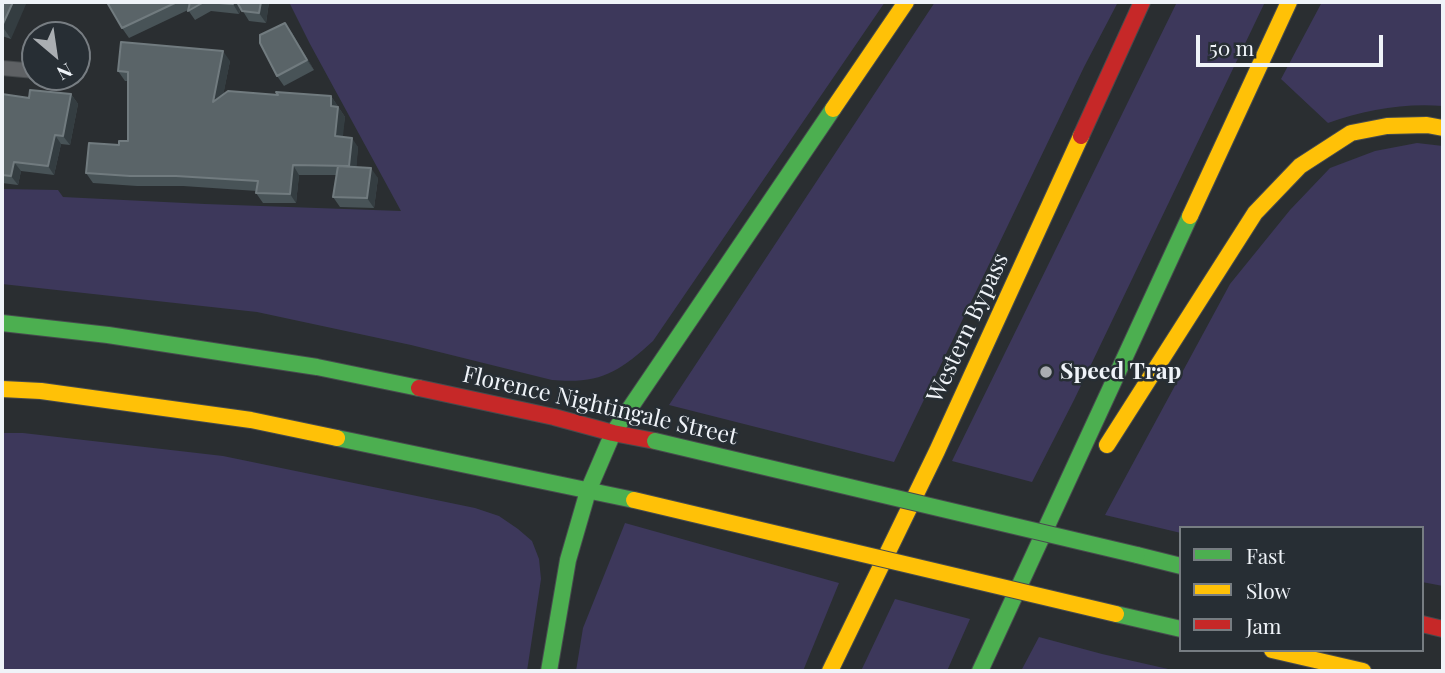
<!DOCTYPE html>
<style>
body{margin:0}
#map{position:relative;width:1445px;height:673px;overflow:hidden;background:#2a2e31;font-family:"Playfair Display",serif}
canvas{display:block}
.frame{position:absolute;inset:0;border:4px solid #eff3f8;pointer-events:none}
.legend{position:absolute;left:1179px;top:526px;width:245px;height:126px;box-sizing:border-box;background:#272e34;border:2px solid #777d82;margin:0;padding:9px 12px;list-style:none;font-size:21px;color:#eff3f8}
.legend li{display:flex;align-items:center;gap:14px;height:35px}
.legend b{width:35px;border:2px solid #777d82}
.north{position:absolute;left:21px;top:21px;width:70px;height:70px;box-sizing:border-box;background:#272e34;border:2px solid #777d82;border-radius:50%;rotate:151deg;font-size:19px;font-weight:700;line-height:28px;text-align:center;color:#eff3f8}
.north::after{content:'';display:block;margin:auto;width:24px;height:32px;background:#aaaeb2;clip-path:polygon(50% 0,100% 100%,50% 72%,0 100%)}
.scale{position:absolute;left:1196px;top:35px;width:187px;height:32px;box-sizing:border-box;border:4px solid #eff3f8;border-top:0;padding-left:9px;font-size:21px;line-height:24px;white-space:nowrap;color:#eff3f8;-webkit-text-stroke:5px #272e34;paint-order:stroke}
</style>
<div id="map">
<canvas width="1445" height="673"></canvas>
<div class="frame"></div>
<ul class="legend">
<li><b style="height:9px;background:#4caf50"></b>Fast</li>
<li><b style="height:9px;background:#ffc107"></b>Slow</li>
<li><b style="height:9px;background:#c62828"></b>Jam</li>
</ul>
<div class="north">N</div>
<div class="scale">50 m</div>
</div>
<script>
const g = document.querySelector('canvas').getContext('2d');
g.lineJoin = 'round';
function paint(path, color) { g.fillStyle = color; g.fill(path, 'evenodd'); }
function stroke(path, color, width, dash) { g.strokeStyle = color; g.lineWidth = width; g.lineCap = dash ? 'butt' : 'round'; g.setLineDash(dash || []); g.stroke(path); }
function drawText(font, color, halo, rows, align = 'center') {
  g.font = font + ' "Playfair Display",serif'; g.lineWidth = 5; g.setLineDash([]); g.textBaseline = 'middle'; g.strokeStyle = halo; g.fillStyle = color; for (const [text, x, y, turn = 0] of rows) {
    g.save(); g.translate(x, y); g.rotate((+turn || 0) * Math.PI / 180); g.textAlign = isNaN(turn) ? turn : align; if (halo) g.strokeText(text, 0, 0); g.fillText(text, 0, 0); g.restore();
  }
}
const green = new Path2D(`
 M289 2H885L653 341C618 373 600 384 552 380L411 345 257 312 2 284V189L58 190 63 197 205 204 401 211 310 44Z
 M935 2H1118L1084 67 894 462 669 405Z
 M1177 2H1265L1074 400 1032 482 952 461Z
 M1322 2H1443V106C1403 103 1365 110 1328 123L1281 79Z
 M1417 143 1443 146V586L1422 582V528H1181V533L1105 515 1230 284 1290 210 1330 168 1375 151Z
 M2 433H23L223 456 475 508 499 516 518 529 532 541 539 559 541 579 527 671H2Z
 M625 523 839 583 803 671H576L583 628Z
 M895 599 970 619 947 671H861Z
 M1039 637 1102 654 1177 671H1021Z`);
const lane = new Path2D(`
 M2 68 35 71`);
const fast = new Path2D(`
 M2 323 108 335 317 367 419 388
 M337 438 634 500
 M1137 555 1181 566
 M1116 614 1181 629
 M549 671 568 560 588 491 613 433 833 109
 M980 671 1190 216`);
const slow = new Path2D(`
 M833 109 906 2
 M1190 216 1289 2
 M2 389 41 391 251 420 337 438
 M1107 445 1255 213 1300 166 1351 133 1387 126 1427 125 1443 128
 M1272 650 1363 671
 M830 671 937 451 1081 136`);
const jam = new Path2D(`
 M1081 136 1142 2
 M419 388 554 417 613 433 655 441
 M1422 624 1443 629`);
const fastBridge = new Path2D(`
 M655 441 1137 555`);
const slowBridge = new Path2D(`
 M634 500 1116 614`);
const wall = new Path2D(`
 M2 2 11 39 2 36Z
 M112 2H269L266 23 249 21 241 8 239 14 211 11 195 20 188 10 129 38 122 28Z
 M292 33 314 70 284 86 277 76Z
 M230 61 223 95 331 96 345 117 342 137 358 147 356 167 378 178 374 208 340 207 333 197 337 175H299L296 203H263L256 193 257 191 183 186H137L93 183 86 173 119 145 128 141V81H125L118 71Z
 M2 94 29 98 71 94 78 104 70 145 61 144 54 175 21 171 18 185 2 183Z`);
const shadedWall = new Path2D(`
 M13 2H27L11 39 2 26Z
 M233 2H238L241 6 239 14 233 4Z
 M261 2H269L266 23 259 13Z
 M285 23 292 33 314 70 307 60Z
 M223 51 230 61 220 111 213 102Z
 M71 94 78 104 70 145 63 136Z
 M331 96 345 117 342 146 335 136Z
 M55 135 61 144 54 175 48 166Z
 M352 138 358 147 356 175 349 166Z
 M14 162 21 171 18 185 11 176Z
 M293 165 299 175 296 203 290 194Z
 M371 168 378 178 374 208 367 198Z`);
const building = new Path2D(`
 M2 2H13L2 26Z
 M112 2H177L122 28 108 4Z
 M190 2H204L188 11Z
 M205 2H233V4Z
 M237 2H261L259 13 242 11Z
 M285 23 307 60 277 76 260 43V35Z
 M121 42 223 51 213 102 228 91 278 95 276 92 331 96V106L338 107 335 136 352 138 349 166 293 165 290 194 256 193 258 181 176 176H130L86 173 89 143 119 145V141H128V72L118 71Z
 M30 90 71 94 63 136 55 135 48 166 14 162 11 176 2 175V94L29 98Z
 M338 166 371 168 367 198 333 197Z`);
const markers = [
 [1046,372,7,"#aaaeb2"]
];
const streetNames = [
 ["Western Bypass",968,328,-65],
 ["Florence Nightingale Street",600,406,13]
];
const poiNames = [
 ["Speed Trap",1060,372]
];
paint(green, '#3d385b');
stroke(lane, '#474b4e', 16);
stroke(fast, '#474b4e', 18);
stroke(slow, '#474b4e', 18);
stroke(jam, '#474b4e', 18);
stroke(lane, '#5e6164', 14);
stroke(fast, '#4caf50', 16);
stroke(slow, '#ffc107', 16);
stroke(jam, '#c62828', 16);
stroke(fastBridge, '#474b4e', 18, []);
stroke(slowBridge, '#474b4e', 18, []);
stroke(fastBridge, '#4caf50', 16);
stroke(slowBridge, '#ffc107', 16);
paint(wall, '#485357');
paint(shadedWall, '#343d41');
paint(building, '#5a6468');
stroke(building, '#717b7f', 2);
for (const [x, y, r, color] of markers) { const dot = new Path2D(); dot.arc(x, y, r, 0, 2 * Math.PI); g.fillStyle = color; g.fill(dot); stroke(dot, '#272e34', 2.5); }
drawText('23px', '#eff3f8', '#272e34', streetNames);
drawText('bold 23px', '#eff3f8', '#272e34', poiNames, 'left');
</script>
